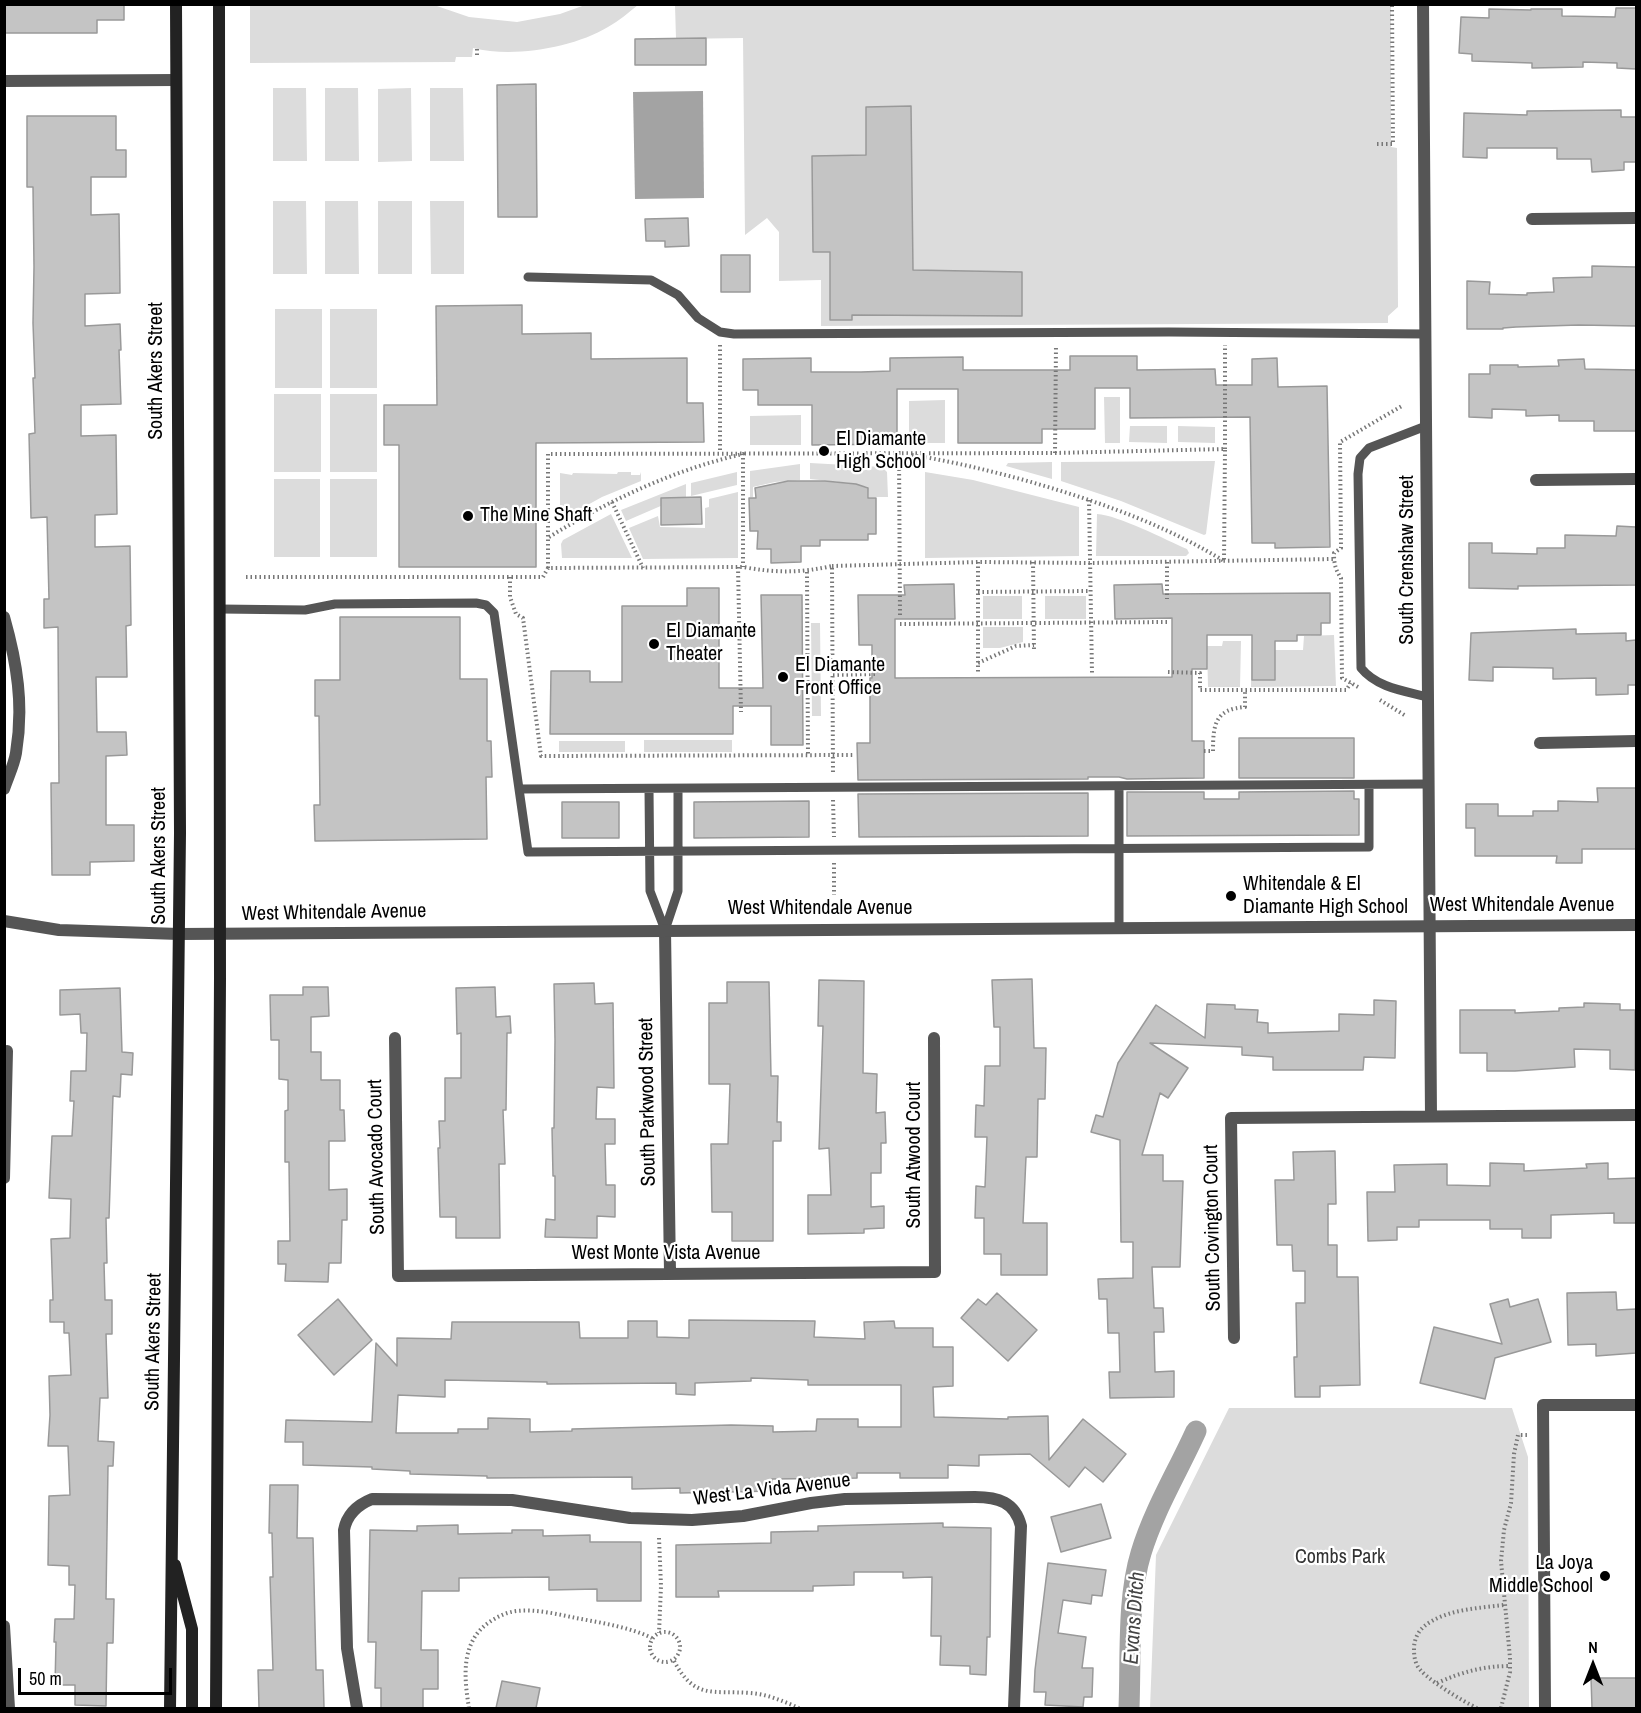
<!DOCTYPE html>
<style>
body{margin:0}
#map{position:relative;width:1641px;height:1713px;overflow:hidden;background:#fff;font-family:"Archivo Narrow",sans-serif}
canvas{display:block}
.frame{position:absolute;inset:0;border:6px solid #000;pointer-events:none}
.north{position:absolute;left:1563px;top:1635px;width:60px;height:60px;-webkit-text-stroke:4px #fff;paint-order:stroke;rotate:0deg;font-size:16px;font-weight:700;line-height:24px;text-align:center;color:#000}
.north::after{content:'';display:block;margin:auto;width:21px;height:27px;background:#000;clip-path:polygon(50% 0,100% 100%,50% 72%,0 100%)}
.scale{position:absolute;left:18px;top:1668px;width:154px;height:27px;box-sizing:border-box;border:3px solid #000;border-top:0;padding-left:8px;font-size:18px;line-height:21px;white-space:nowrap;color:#000;-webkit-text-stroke:4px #fff;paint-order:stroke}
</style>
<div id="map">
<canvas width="1641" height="1713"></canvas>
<div class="frame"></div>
<div class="north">N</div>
<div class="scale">50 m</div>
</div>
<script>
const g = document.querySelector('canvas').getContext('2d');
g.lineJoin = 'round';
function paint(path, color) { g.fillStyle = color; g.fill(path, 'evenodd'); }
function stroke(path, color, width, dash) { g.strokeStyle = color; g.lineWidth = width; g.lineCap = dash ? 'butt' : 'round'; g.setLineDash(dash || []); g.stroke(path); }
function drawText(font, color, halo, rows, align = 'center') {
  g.font = font + ' "Archivo Narrow",sans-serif'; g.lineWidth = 4.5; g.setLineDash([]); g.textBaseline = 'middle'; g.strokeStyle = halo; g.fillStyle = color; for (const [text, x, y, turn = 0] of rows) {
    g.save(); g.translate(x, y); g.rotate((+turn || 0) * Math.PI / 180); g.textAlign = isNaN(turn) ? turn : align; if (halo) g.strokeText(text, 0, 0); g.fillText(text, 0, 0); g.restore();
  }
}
const green = new Path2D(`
 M250 5H434L469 17 517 22 560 14 585 5H638C629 12 619 21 608 27 573 48 513 58 473 48L472 57H456L455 62 250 63Z
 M675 5H1391V147L1397 148 1398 307 1388 316V323L821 326V280L779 281V232L767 218 745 235 743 38 676 39Z
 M273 88H306L307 161H273Z
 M325 88H358L359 161H325Z
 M411 88 412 161 378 162V89Z
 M430 88H463L464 161H430Z
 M273 201H306L307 274H273Z
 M325 201H358L359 274H325Z
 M378 201H412V274H378Z
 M430 201H464V274H431Z
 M275 309H322V388H275Z
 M330 309H377V388H330Z
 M274 394H321V472H274Z
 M330 394H377V472H330Z
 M1104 397H1120V443H1105Z
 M945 400V443H909V401Z
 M801 415V445H750V416Z
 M1130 426H1167V443L1129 442Z
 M1178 426 1215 427V443L1178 442Z
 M1215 461 1206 534 1204 535 1121 501 1061 481V462Z
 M1052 462V479L1006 466 1008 463Z
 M810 463 882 467 887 472 888 497H869L868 487 849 483 810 479Z
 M800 464V480L775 482 753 487V497H750V471Z
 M618 472H631V475H640L641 472V481L602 497 564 518 560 517V473L572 475 573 473 617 474Z
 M737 472V485L691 496V483Z
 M925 472 973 480 1079 507V556L925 558Z
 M274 479H320V557H274Z
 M330 479H377V557H330Z
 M686 484V498L663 505 626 521 621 510Z
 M738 492V558L643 559 629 528 658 516 660 527 705 528V508L709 507V499Z
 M611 514 632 558H562L561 544 563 540Z
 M1097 514C1118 515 1166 540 1187 549L1189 553 1186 556H1096Z
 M983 596H1022V619H983Z
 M1045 596H1086V619H1045Z
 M811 623H820L821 716H812Z
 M983 627H1023V642L1000 648H983Z
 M1334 635 1336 686 1251 687V650H1303L1304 636Z
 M1223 641H1241L1240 687H1208L1207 646H1222Z
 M644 740H732V752H644Z
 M559 741H625V752H559Z
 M1229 1408H1512L1528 1457 1529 1708H1150L1156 1555Z`);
const water = new Path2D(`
 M703 91 704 198 635 199 633 92Z`);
const canal = new Path2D(`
 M1129 1708C1131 1660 1127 1598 1141 1553 1154 1510 1178 1471 1196 1431`);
const building = new Path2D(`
 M4 4H124V20H97V33H4Z
 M1616 8H1636V69L1617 68V63L1583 62V67L1532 68V63L1472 61V54L1459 53 1461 17 1489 18V9L1531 10V9H1562V16L1615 17Z
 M706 38V65H635V39Z
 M536 84 537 217H498L497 85Z
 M911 106 913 270 1022 272V316L852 315V320H830V252H813L812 156 866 155V107Z
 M1621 110V117H1636V162H1624V170L1592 172 1591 159H1557V148H1487V158L1463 157 1464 113 1527 115V111Z
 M27 116H116V150H126V177H91V215L119 214 120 293 85 294V326L120 324 121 350H119L121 404 81 405V436L116 435 117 514 95 515V547L130 546 131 625 126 626 127 677H96L97 732H126L127 755 106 756V825H134V861L90 862V875H52L51 783H59L58 627 44 628V599H49L47 517 31 518 29 434 35 433 33 378H35L33 323 34 267 33 187H27Z
 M688 218 689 246 665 247V241H646L645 219Z
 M721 255H750V292H721Z
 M1592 266 1636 267V326L1579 325 1516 327 1503 328V329H1467V281L1490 282 1489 294 1527 295V293L1554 292 1553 278 1592 277Z
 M522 305V334L591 333V359L687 358V403H703L704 442 536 443V567H399V445H384V405H437L436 306Z
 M1070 356H1137V370L1215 369 1216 385H1252V359L1277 358 1278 387 1327 386 1330 547 1275 548V543H1252L1250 417 1130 418V388H1095V429H1042V443H958V389H897V444L812 445V405H758V390H743V359L811 358V372H861L890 371V358L963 357V370H1070Z
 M1584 359 1585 369 1636 370V431H1594V421H1559V415L1526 416V410L1492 409V418L1469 417V374H1490V365H1518V367L1559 366 1558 360Z
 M788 481H825L856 484 868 488V498H876V534H868V540H820V546H801V562L771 563V549H757L758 531H750L749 498H756L755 488Z
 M701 497 702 524 661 525V498Z
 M1617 526 1636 527V585L1518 586V589L1469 588V543H1492V553L1537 554V548H1565V535L1616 536Z
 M954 584 955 619H895V678L1172 677V618L1115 619 1114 585 1162 584 1163 594 1330 593V623H1321V635H1297V641H1275V680H1252V635H1207V669H1192V741H1204V778L1127 779 1119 777H1088V779L858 780 857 743H870V678H872V645H859L858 595H905L904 585Z
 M687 588H719V688H763L761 595H802L803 745H771V706H733V734H550L551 671H590V682H622V606H687Z
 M340 617H460V679H487V741H491L492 777H486L487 839 315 841 314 805H320L319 716H315V680H340Z
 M1576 629V634L1626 633V641L1636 640V685H1628V694L1596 695V678L1553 679V668L1493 667V681L1469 680 1471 633Z
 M1239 738H1354V778H1239Z
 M1597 788H1636V849H1582V863H1556L1557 856H1475V828H1466V804H1498V816H1533V811H1558V801L1598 802Z
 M1354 791V799H1359V835L1127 836V792H1204V799H1239V792Z
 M1088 793V836L859 837 858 794Z
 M809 801V837L694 838V802Z
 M562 802H619V838H562Z
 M1032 979 1034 1048H1046L1045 1099H1038L1037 1157H1026L1023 1223H1047V1275H1001V1254H984V1218H975L976 1186 985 1187 987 1137H975L976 1105 984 1106 985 1066H1000V1027H994L992 980Z
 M819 980 864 981 863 1073 877 1074 876 1113 885 1112 886 1143H881V1173H871V1207L884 1206V1228L864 1229V1233L808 1234V1195H831L829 1148 819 1149 823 1026H818Z
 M727 982H769L771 1076H778L777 1122H781V1141H773V1241H732V1212H712L711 1144H728L730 1084H709V1003H727Z
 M594 983 595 1004 613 1003 614 1088 597 1087 596 1119H615V1144H605L606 1185H615V1217L597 1216V1238L545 1237 546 1219 555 1220V1176H553L552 1128H554L555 1040 554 984Z
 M303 987H328L329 1016 311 1017V1052H321V1080H340V1110H344L345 1141H329V1190L347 1189V1220H342L341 1263H329L328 1282 285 1281 286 1264H278V1241H290L289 1162H285V1111L288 1110V1080L279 1079V1040H271L270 995H303Z
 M495 987 496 1017 510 1016 511 1033H507L506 1110H503L505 1164H499L500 1238H456V1217H440L438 1148H440L439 1121H445V1078H461V1033L457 1034 456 988Z
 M120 988 122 1052 133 1053 132 1075 121 1074 120 1097 113 1096 109 1218H106L107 1263H104L105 1300H112V1334H106L108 1398H100L98 1441 114 1442 113 1466H108L106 1599H114L113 1643H107L106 1706 75 1705V1685H55L56 1642H54L55 1619H74L75 1585H69V1566L48 1565 49 1496 70 1495 68 1446H48L50 1415 49 1376 71 1375 69 1333H64V1322H50V1300H53L51 1239 70 1238 71 1199 49 1198 52 1136H72L74 1101H70L71 1071H86L87 1033H81L80 1014 60 1015V990Z
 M1374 1000 1396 1001 1395 1058 1364 1057 1363 1070H1273V1057L1242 1055V1047L1150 1043 1188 1068 1168 1098 1160 1093 1142 1155H1163V1181H1183L1180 1267H1152L1154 1308H1163L1164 1332H1154L1155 1372 1174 1371V1397L1110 1398 1109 1372H1120L1119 1333H1108L1107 1299H1099L1098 1279 1133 1278V1242H1121L1120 1140 1091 1132 1096 1115 1103 1117 1118 1063 1156 1005 1205 1038 1207 1004 1235 1005V1009L1258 1010 1257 1022 1268 1023V1033L1339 1031V1014L1374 1015Z
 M1584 1003 1620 1004V1010H1635V1070L1610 1069V1050L1574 1049 1575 1067 1515 1071H1487V1053H1460V1010H1515V1013L1559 1011V1008L1584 1007Z
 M1335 1151 1336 1204H1328V1245H1337V1277H1358L1360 1385 1320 1386V1397H1295L1294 1357H1297L1296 1303H1305V1271H1293L1292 1245H1277L1275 1180H1294L1293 1152Z
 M1490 1163 1524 1164V1171L1587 1168 1586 1164 1608 1163V1179L1636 1178V1223H1614V1213L1551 1215V1238H1522V1229H1490V1220H1419V1227H1397V1240L1368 1241 1367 1192H1395L1394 1165 1447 1164V1185L1490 1186Z
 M1616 1292 1617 1310 1636 1309V1353L1596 1356V1344L1568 1345 1567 1293Z
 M997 1293 1037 1330 1008 1361 961 1318 978 1299 986 1305Z
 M338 1299 372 1340 334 1375 298 1335Z
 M1508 1299 1510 1307 1538 1299 1551 1342 1495 1358 1485 1399 1420 1383 1434 1327 1502 1344 1490 1304Z
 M689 1320 815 1321 814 1337 865 1339 864 1322 894 1321 895 1328H933V1347H953V1386L933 1387 934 1417 1008 1419V1417L1048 1416 1049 1460 1083 1419 1126 1454 1103 1482 1085 1467 1069 1487 1030 1454 979 1455V1466L948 1465V1478H900V1473H857V1478L772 1479V1491L680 1493V1488L632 1489V1477L487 1478V1476L410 1474V1471L372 1469V1467L303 1465V1442H285L286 1420 372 1422 376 1343 397 1366V1338L451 1339 452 1322H579L580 1338H628V1321H657V1337L689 1338ZM751 1378 808 1380V1385H901V1427H858V1419H817L816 1431 773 1432V1426L731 1425 572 1429V1431L530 1432V1419L488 1418V1429H458V1433H396L398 1395 445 1397V1380L547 1382V1384L676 1383V1394L695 1395V1383L751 1381Z
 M270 1485H298L297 1538H313L316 1670H323L324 1708H259L258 1670H273L270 1577H273L272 1533H269Z
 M1101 1504 1111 1538 1061 1552 1051 1517Z
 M943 1523V1527L991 1528 990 1637H987L986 1675 970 1674V1666L940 1665 941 1636H931L932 1577 903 1578V1572H854V1585L813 1586V1591H718L719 1597H676V1545L771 1543V1532L818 1531V1526Z
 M458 1525V1534L512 1533V1530H543V1536L590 1535V1542H641V1601H597V1589L549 1590V1577L459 1578V1591H422L421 1650H438V1689H423V1708H381V1688H375L376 1642H368L370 1530 417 1531V1526Z
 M1048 1563 1106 1570 1102 1596 1092 1595 1091 1604 1063 1600 1058 1633 1086 1637 1082 1668H1093L1092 1697H1084L1083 1707 1045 1705 1046 1692H1034L1035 1670Z
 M1591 1678H1636V1708H1592Z
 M502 1681 540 1688 536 1708H496Z`);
const path = new Path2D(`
 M477 49V57
 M1377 144H1393L1392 4
 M720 345V453
 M1225 449V345
 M1055 453 1056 345
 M912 455C950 461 987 470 1024 480 1094 500 1162 523 1224 561
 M1089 500 1092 673
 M612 502 643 568
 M549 537C610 500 673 470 743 454V567
 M978 562V673
 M1033 562 1034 651
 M1167 562V599
 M832 566 978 562 1090 563 1334 559
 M738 567 741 712
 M548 568V454L1055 453 1225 449 1224 561
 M807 572 808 756
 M246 577H543L548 568 743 567C776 573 800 573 832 566L833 774
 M510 577V597L516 614 523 618 541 756 854 755
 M978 592 1090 591
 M900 615 899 453H901
 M900 624 1167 622
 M978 663 1016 646 1034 645
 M1168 672 1200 673V690H1346L1351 683
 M833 675 875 674
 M1358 687 1342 678 1341 578C1335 569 1334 563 1334 553L1341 548 1340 442 1402 406
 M1380 700 1406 716
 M1204 751H1213C1213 725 1215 709 1245 707V690
 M833 800 834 837
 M834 863V895
 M659 1538 661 1586 659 1633
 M650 1647a15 15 0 1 1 30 0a15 15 0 1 1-30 0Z
 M674 1661C695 1700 712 1690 750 1693 767 1694 783 1701 799 1708
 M1437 1683C1462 1672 1483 1666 1510 1666
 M469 1708C464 1677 460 1641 491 1621 499 1616 507 1612 517 1611 536 1609 557 1614 576 1618 602 1623 629 1627 652 1638
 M1477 1708C1464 1702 1422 1677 1417 1665 1414 1659 1414 1653 1414 1647 1415 1635 1421 1627 1432 1621 1453 1609 1480 1608 1504 1605
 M1501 1708 1510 1672V1658L1501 1561 1504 1530 1511 1503 1514 1454 1518 1435H1528`);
const service = new Path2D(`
 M528 277 651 280 678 295 698 318 720 332 734 334 1169 332 1426 334
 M1426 426 1369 448 1360 458 1358 474 1361 668C1377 688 1405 691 1428 697
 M220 609 305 610 335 604 476 603 486 605 494 613 519 789 1428 784
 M1119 786V927
 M519 789 528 852 1369 847V785
 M649 789 650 891 665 930
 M665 930 678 891V789`);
const minor = new Path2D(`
 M1423 4 1431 1116
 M4 81 176 80
 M1532 219 1636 218
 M1536 480 1636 479
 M4 617C17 663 24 705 16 753 14 765 8 777 4 789
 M1540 743 1636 741
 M665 930 670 1273
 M395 1038 398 1276 935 1272 934 1038
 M4 1178 7 1051
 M1234 1338 1231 1118 1636 1115
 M4 1626 9 1708
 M357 1708 347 1648 344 1530C347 1514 357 1505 372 1499L512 1500 630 1518 692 1520 743 1516 811 1503 845 1499 975 1497C998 1497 1015 1502 1021 1526L1014 1708
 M1545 1708 1543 1405H1636`);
const tertiary = new Path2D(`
 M4 921 59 930 179 934 1636 925`);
const secondary = new Path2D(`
 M175 1565 192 1629V1708
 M170 1708 180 833 176 4
 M216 1708 220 978 219 4`);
const markers = [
 [824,451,6,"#000"],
 [468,516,6,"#000"],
 [654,644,6,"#000"],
 [783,677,6,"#000"],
 [1231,896,6,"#000"],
 [1605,1576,6,"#000"]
];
const streetNames = [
 ["South Akers Street",157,371,-90],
 ["South Crenshaw Street",1408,560,-90],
 ["South Akers Street",160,856,-90],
 ["West Whitendale Avenue",1522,906],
 ["West Whitendale Avenue",820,909],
 ["West Whitendale Avenue",334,913,-1],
 ["South Parkwood Street",648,1102,-91],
 ["South Atwood Court",915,1155,-90],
 ["South Avocado Court",377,1157,-91],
 ["South Covington Court",1213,1228,-91],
 ["West Monte Vista Avenue",666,1254],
 ["South Akers Street",154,1342,-89],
 ["West La Vida Avenue",772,1490,-7]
];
const poiNames = [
 ["El Diamante",836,440],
 ["High School",836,463],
 ["The Mine Shaft",480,516],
 ["El Diamante",666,632],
 ["Theater",666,655],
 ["El Diamante",795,666],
 ["Front Office",795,689],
 ["Whitendale & El",1243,885],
 ["Diamante High School",1243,908],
 ["La Joya",1593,1564,"right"],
 ["Middle School",1593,1587,"right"]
];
const parkNames = [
 ["Combs Park",1340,1558]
];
const waterNames = [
 ["Evans Ditch",1135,1618,-86]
];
paint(green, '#dcdcdc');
paint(water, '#a3a3a3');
stroke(canal, '#a3a3a3', 21);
paint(building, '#c4c4c4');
stroke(building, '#999', 1.5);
stroke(path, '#777', 4, [1.5, 3]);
stroke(service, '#555', 9);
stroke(minor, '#555', 12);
stroke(tertiary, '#555', 12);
stroke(secondary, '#222', 12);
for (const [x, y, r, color] of markers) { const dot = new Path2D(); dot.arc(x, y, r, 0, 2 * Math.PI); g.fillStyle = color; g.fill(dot); stroke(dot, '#fff', 2); }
drawText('20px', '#000', '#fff', streetNames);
drawText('20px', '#000', '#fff', poiNames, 'left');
drawText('20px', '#333', '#fff', parkNames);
drawText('italic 21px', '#444', '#fff', waterNames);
</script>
